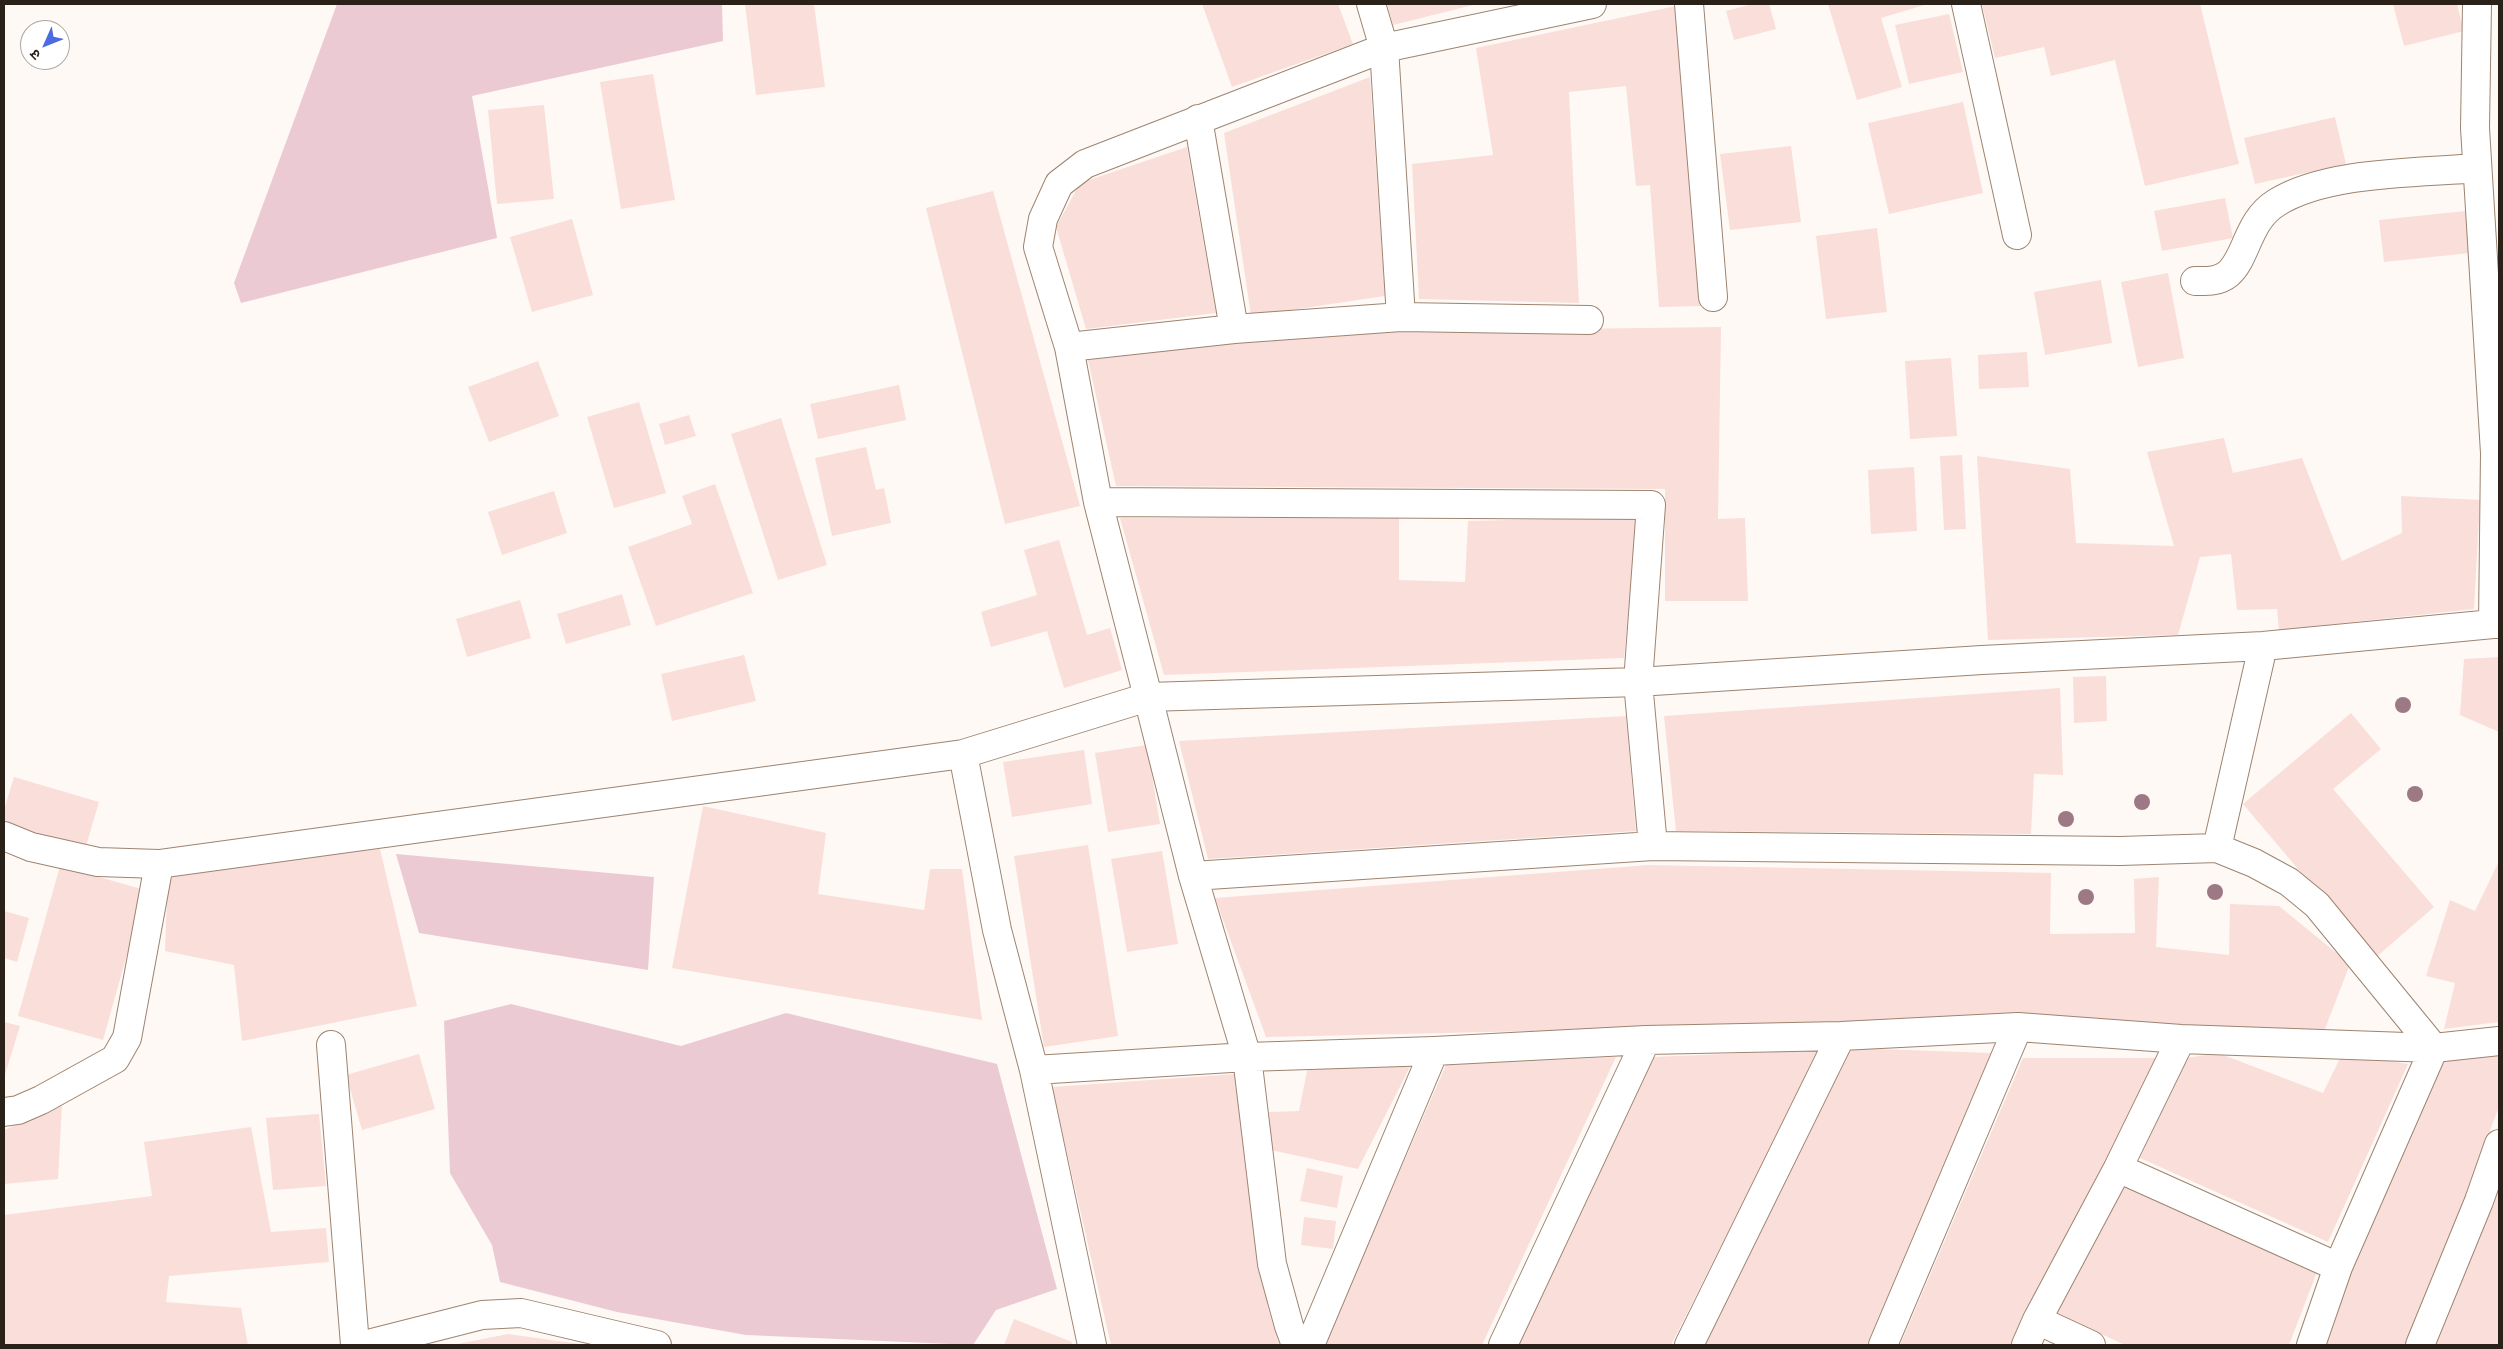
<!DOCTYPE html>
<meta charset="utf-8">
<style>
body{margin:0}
#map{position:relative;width:2503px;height:1349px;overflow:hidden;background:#fef9f5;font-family:Ubuntu,"Noto Sans Devanagari",sans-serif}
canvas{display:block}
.frame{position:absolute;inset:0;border:5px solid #2a2119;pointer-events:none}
.north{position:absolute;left:20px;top:20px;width:50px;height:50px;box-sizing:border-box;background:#fff;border:1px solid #aaa6a3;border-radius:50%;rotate:226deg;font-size:14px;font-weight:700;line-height:20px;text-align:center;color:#2a2119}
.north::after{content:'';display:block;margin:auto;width:18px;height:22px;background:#4d6be0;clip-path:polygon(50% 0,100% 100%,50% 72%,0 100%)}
</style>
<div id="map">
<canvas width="2503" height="1349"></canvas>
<div class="frame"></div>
<div class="north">उ</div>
</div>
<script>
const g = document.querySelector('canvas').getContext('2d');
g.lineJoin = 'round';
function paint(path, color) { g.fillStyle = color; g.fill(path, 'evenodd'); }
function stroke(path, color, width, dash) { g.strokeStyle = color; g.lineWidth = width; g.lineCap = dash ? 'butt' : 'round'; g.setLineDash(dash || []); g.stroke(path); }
const green = new Path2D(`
 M337 4H722L723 41 472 96 497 238 241 303 234 283Z
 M396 854 654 877 648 970 419 933Z
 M511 1004 681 1046 786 1013 997 1064 1057 1289 996 1310 973 1345 746 1335 617 1312 500 1282 492 1245 450 1173 444 1021Z`);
const building = new Path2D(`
 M745 4H814L825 87 756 95Z
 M1202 4H1338L1353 44 1232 87Z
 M1387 4H1477L1393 25Z
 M1752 4H1769L1776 29 1734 40 1726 11Z
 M1828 4H1928L1881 18 1902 87 1857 100Z
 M1982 4H2200L2239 164 2145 186 2115 60 2051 76 2044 47 1995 58Z
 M2393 4H2457L2464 31 2404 46Z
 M1676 6 1701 306 1659 307 1650 185 1636 186 1626 86 1569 92 1579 303 1419 299 1412 164 1493 155 1476 48Z
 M1949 14 1963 72 1909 84 1895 25Z
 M653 74 675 200 621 209 600 82Z
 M1370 77 1385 296 1251 316 1224 133Z
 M1963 102 1983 193 1889 214 1868 123Z
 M544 105 554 199 497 204 488 110Z
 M2335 117 2346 164 2255 184 2244 138Z
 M1791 146 1801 222 1730 230 1720 154Z
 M1187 147 1216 313 1086 329 1056 227 1080 183Z
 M993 191 1080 506 1005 524 926 208Z
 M2225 198 2233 238 2162 251 2154 211Z
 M2465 211 2470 253 2384 262 2379 220Z
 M572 219 593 295 532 312 510 237Z
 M1877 228 1887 312 1826 319 1816 236Z
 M2168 273 2184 358 2138 367 2121 282Z
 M2101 280 2112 343 2045 355 2034 292Z
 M1721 327 1718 519 1745 518 1748 601H1665V489L1116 486 1088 360 1238 342 1411 331Z
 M2027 352 2029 387 1979 389 1978 355Z
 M1951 358 1957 436 1910 439 1905 361Z
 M538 361 559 416 489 442 468 387Z
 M899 385 906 420 818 439 810 404Z
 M639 402 666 493 614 508 587 417Z
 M689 415 696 436 665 445 659 424Z
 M781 418 827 565 778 580 731 434Z
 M2224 438 2233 473 2302 458 2342 561 2402 533 2401 496 2480 500 2474 609 2279 630 2277 609 2237 610 2231 554 2200 557 2178 635 1988 640 1977 456 2070 469 2076 543 2174 546 2147 452Z
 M866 447 876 490 884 488 891 523 832 536 815 458Z
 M1962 455 1966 529 1944 530 1940 456Z
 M1914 467 1917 531 1871 534 1868 470Z
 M715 484 753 593 656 626 628 547 692 524 682 496Z
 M554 491 567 533 502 555 488 512Z
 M1637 517 1624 658 1164 675 1120 518H1399V580L1465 582 1468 521Z
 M1059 540 1087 635 1110 628 1122 670 1064 688 1047 631 991 647 981 612 1037 595 1024 550Z
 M622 594 631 625 566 644 557 614Z
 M520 600 531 638 467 657 456 619Z
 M744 655 756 701 672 721 661 674Z
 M2499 657V732L2460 715 2464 659Z
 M2106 676 2107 721 2074 723 2073 677Z
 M2060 688 2063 775 2034 774 2031 834 1676 831 1664 716Z
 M2351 713 2381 749 2333 789 2434 907 2374 959 2243 804Z
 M1626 716 1636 831 1208 859 1179 741Z
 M1147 745 1160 824 1108 832 1095 753Z
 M1084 750 1092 804 1012 817 1003 762Z
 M14 777 99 802 84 853 4 829V810Z
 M703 806 826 833 818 894 924 910 930 869H962L982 1020 672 968Z
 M1088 845 1118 1036 1044 1047 1014 856Z
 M380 849 417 1006 242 1041 234 965 165 951 168 871Z
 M1162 851 1178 944 1127 952 1111 859Z
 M2499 861V1022L2444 1029 2455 983 2426 976 2450 900 2475 911Z
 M1649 865 2051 873 2050 934 2135 933 2134 879 2159 877 2156 947 2229 955 2230 904 2279 906 2350 964 2323 1034 1841 1024 1266 1037 1215 898Z
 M60 866 145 890 103 1040 18 1016Z
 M4 911 29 918 17 962 4 958Z
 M4 1022 20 1026 4 1078Z
 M1848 1048 1992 1053 1867 1345H1702Z
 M1820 1050 1671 1345H1516L1652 1057Z
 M2343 1052 2408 1064 2328 1242 2140 1158 2186 1058 2218 1053 2323 1093Z
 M419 1054 435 1109 362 1130 346 1075Z
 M2499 1055V1107L2408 1345H2326L2347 1281 2440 1058Z
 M1616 1057 1482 1345H1324L1446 1065Z
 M2023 1058H2161L2026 1313 2012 1345H1900Z
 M1413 1061 1358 1169 1271 1150 1269 1112 1299 1111 1308 1066Z
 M1235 1074 1268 1308 1279 1345H1111L1052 1087Z
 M62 1105 58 1179 4 1184V1130Z
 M319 1114 326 1186 273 1190 266 1118Z
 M251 1127 271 1232 326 1228 329 1262 169 1276 166 1302 241 1308 248 1345H4V1215L152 1196 144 1142Z
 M1307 1168 1343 1176 1337 1208 1300 1201Z
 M2124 1184 2317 1272 2289 1345H2125L2056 1313Z
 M2499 1187V1345H2432L2493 1206Z
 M1304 1217 1336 1221 1333 1249 1301 1245Z
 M1014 1319 1072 1342 1071 1345H1004Z
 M508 1334 579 1344V1345H453Z`);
const minor = new Path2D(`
 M1371 4 1384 48 1592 4
 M1689 4 1713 297
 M1966 4 2017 235
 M2477 4 2475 128 2495 453 2493 624H2499
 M2195 281C2206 281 2218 282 2228 274 2247 258 2247 221 2276 203 2326 171 2419 173 2477 168
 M1401 317 1589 320
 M1069 347 1234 329
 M1098 502 1148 697 1638 682 1982 660 2263 646 2493 624
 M4 836 31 847 98 862 159 864 963 754
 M1653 846 2120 851 2217 848 2254 863 2289 882 2317 905 2434 1048 2338 1267 2311 1345
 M2217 848 2263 646
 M1193 876 1653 846 1638 682 1651 505 1098 502 1069 347 1038 247 1043 219 1059 184 1085 164 1384 48 1401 317 1234 329 1198 119
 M331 1045 355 1345
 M1034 1070 1247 1057 1272 1264 1289 1326 1296 1345
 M4 1112 18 1110 41 1100 115 1059 127 1038 159 864
 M2118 1168 2181 1039
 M2037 1320 2091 1345
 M364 1345 482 1315 521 1313 657 1345
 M1092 1345 1034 1070 997 930 963 754 1148 697 1193 876 1247 1057 1434 1051 1646 1040 1841 1036 2018 1027 2181 1039 2434 1048 2499 1041
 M1310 1345 1434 1051
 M1503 1345 1646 1040
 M1689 1345 1841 1036
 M1883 1345 2018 1027
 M2026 1345 2037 1320 2118 1168 2338 1267
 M2420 1345 2479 1201 2499 1144`);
const trees = [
 [2403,705],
 [2415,794],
 [2142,802],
 [2066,819],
 [2215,892],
 [2086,897]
];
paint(green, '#eccad4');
paint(building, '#faded9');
stroke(minor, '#9c8471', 30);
stroke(minor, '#fff', 28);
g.fillStyle = '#9c7985';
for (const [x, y] of trees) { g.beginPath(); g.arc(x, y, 8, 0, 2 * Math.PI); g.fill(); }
</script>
